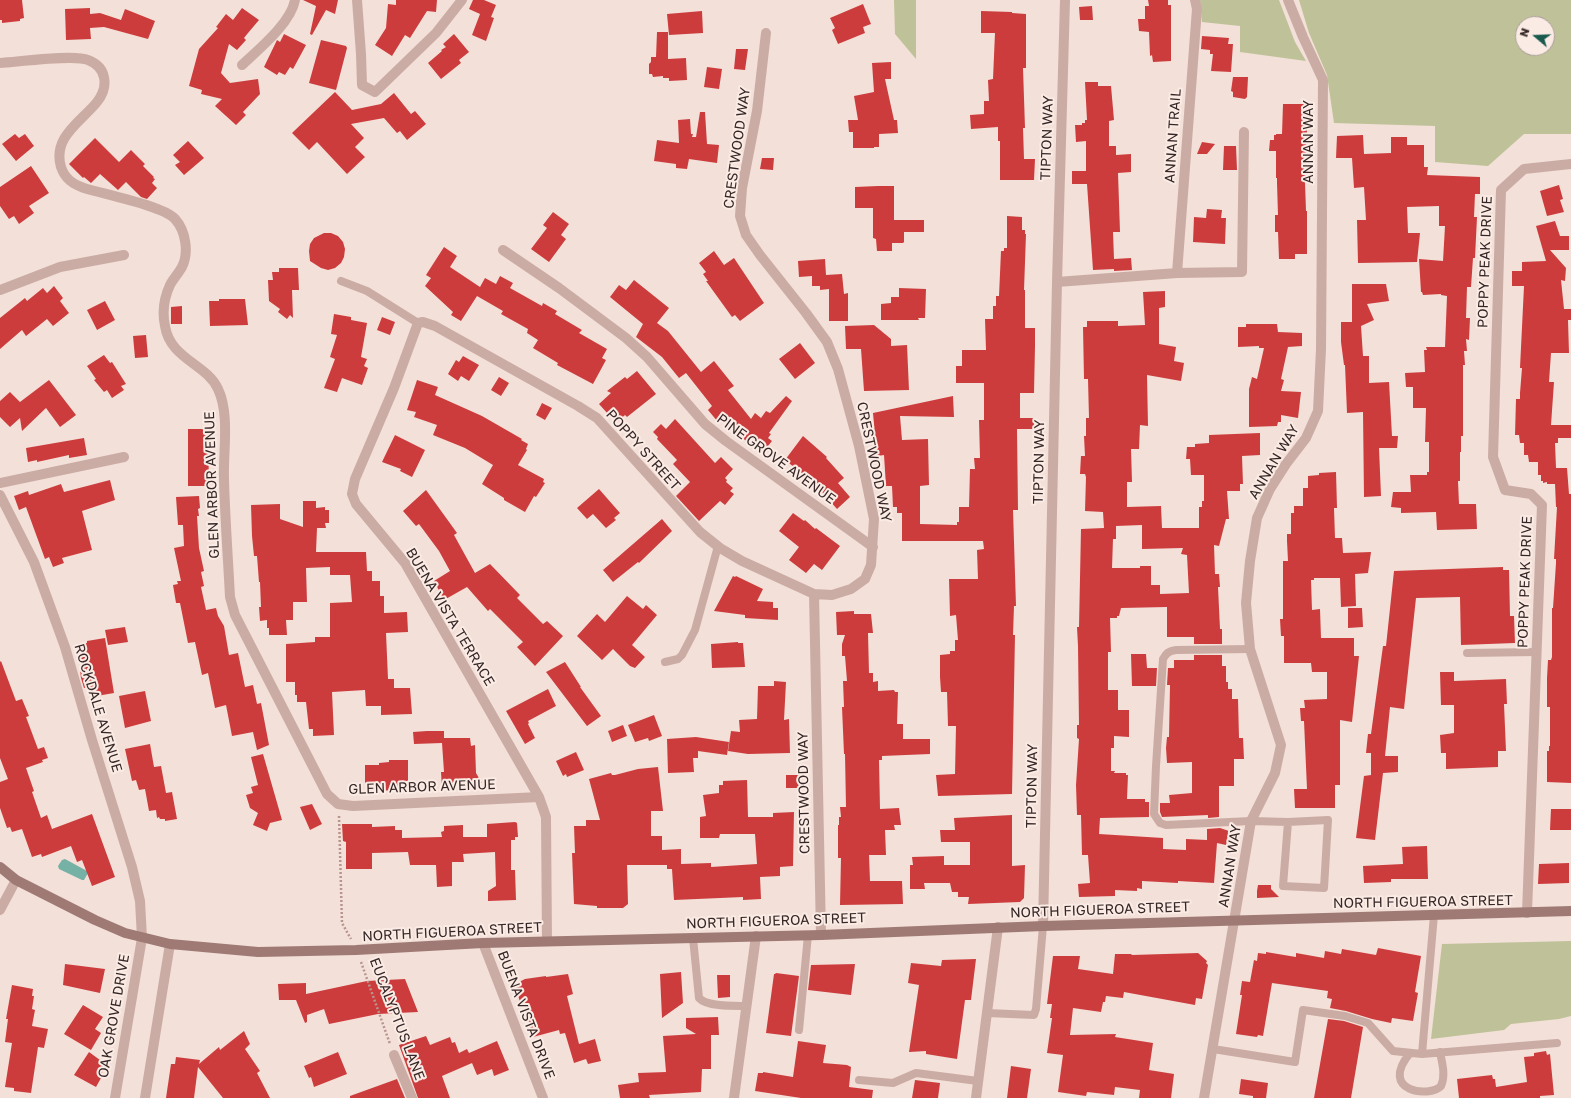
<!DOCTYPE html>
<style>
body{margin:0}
#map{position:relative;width:1571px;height:1098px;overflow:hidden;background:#f3e0d8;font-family:"Golos Text",sans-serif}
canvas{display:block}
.north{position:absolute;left:1515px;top:16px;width:40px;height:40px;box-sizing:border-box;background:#faebe5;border:1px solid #ac9d99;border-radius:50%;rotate:289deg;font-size:11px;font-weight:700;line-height:16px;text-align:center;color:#362726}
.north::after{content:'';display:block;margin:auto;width:14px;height:18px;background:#195a4e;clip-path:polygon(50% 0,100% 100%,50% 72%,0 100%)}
</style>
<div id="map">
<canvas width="1571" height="1098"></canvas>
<div class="north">N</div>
</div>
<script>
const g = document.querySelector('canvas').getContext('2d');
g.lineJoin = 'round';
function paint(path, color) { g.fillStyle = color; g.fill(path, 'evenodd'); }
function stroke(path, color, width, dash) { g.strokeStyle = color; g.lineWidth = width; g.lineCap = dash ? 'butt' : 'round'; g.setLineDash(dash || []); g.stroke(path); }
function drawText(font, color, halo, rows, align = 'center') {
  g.font = font + ' "Golos Text",sans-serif'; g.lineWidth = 4; g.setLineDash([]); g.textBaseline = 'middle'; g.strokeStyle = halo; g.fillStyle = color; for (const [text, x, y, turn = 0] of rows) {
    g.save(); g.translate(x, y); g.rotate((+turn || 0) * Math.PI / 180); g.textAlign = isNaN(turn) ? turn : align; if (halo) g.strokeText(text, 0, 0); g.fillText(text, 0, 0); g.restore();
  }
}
const green = new Path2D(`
 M894 0H916V59L895 34Z
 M1200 0H1279L1295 42 1306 61 1240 52V26L1202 22Z
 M1299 0H1571V134H1524L1488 166 1435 162V126L1334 123 1327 75 1309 33ZM1523 24H1547V48H1523Z
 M1571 941V1016L1559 1019 1511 1024 1504 1030 1431 1039 1442 944Z`);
const water = new Path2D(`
 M65 859 87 871 88 873 84 880H82L59 869 58 866 62 860Z`);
const building = new Path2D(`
 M0 0H22L24 18 20 19V21L2 23V20H0Z
 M303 0H338L335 14 326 10 312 35 310 34 316 6Z
 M396 0H437L436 12 427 11 410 38 405 35 392 56 375 45 386 28 388 4 396 5Z
 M473 0H484L496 5 491 17 494 18 486 41 472 35 480 14 469 9Z
 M1148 0H1168V5H1171V61L1153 62 1152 55 1150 56 1149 32 1139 31 1138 19H1145V6H1149Z
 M863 4 871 24 863 27 865 33 838 44 832 30 835 28 830 18Z
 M1092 6 1093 20H1080L1079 7Z
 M90 8V14L100 13 121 20 125 9 155 21 148 39 104 27 90 28 91 39 66 40 65 9Z
 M242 8 259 20 248 33 244 38 246 40 237 50 229 44 221 73 230 83 258 79 260 94 243 112 246 115 236 125 215 106 222 99 201 94 202 90 189 86 199 49 218 28 216 27 226 14 233 20Z
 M702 11 703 33 669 35 667 14Z
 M981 11 1012 12V13L1026 14V68H1023L1025 128H1023L1024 159H1035L1034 180H1000V141H998V127L971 129 970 115 984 114V101H989L988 80 993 79 995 33H981Z
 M657 32H668V59L686 58 687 80 669 81V78H663V76L653 77 652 74H649V64L651 62V57H656Z
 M284 34 306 45 293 69 290 67 285 75 279 72 277 75 264 67 277 40 280 42Z
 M454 34 469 52 459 60 461 63 441 79 428 63 442 51 441 50 446 47 443 44Z
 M1202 36 1229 38 1228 44H1233L1231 72 1211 71 1213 54H1210V50L1201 49Z
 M321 40 346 46 347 48 336 90 309 83Z
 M736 49H748L745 70 734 69Z
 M891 62V79H885L894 120H897L898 133 879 134V147H874V148H853V132H849L848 120H858L854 96 874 92 872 63Z
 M707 67 722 69 719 89 704 87Z
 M1233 77H1248L1247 97 1245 99 1233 97V92L1231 91Z
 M1085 82H1098V86H1111L1114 120 1109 121V146H1116V155L1131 154V172L1118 173 1120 232H1113L1114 259 1131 258 1132 270 1114 271V269L1093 270 1087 184H1072V171H1086V141L1076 142 1075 125H1082V123H1085V120H1087Z
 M335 92 352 110 381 104 394 93 411 114 415 111 426 124 407 140 400 131 397 133 384 118 351 124 364 138 355 147 365 157 347 174 317 142 309 150 292 133Z
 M1283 104H1308L1305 182 1306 211H1307V254H1295V259H1279L1278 232H1275V215H1278L1277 183V178H1276V151H1269L1270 140H1274V135H1276V134H1282Z
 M700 112H705L707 144 719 145 717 163 689 159 687 169 676 168V164L654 161 657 140 679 143 678 120 690 119 691 134H693L692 137H696Z
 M15 134 19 138 25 134 34 146 16 161 2 144Z
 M1363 135 1364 154 1391 153V137H1407V145H1424V167H1428L1427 175 1480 177V194H1475L1474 217H1477L1475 258H1473L1471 287H1467L1466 318H1470L1469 340 1466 339 1467 351H1464L1465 365H1463V436H1461V452H1460V481H1458L1459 504H1476L1477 529 1437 530 1436 512 1401 513V508L1391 507 1393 492H1411L1410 475H1427V472H1429V442H1425L1426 408H1413V387H1406L1405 373 1425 372 1424 350H1427L1426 347H1445L1447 296 1441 295V294L1423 295 1422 292H1421L1419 259 1443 261 1445 226H1439V206L1407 207 1408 233H1420L1417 262 1358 263 1357 220H1366L1364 187 1354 188 1352 158H1336L1337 136Z
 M95 138 119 162 131 150 145 164 143 166 154 177 153 178 155 179 152 183 157 188 147 199 141 197 126 182 118 190 100 174 91 183 84 177 83 178 69 164Z
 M188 141 204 158 184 175 175 165 180 162 173 155Z
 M1202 142 1215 144 1207 154H1197Z
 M1224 146H1236L1237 170H1223Z
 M762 158H774L773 170 760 169Z
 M31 166 49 193 29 206 34 213 19 224 14 216 9 219 0 206V187Z
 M1559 185 1563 199 1560 200 1564 212 1547 216 1540 191Z
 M878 186H894V220H924V232H904V242L903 243H892V251H877L876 239 873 238V208H855V187Z
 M1207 209 1222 210 1221 218H1226L1225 244 1193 242 1194 217 1206 218Z
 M553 212 569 224 561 235 566 239 549 262 531 249 547 228 543 225Z
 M1007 216 1022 217V230H1025V234H1026L1024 290H1025V328H1035V346L1034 393H1020V418H1034V429H1017L1018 510H1013L1016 606H1014L1013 635H1015L1012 794 938 796 936 775 955 774 956 726H948L947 692H941L940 677V655L950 654V651H955V640H958L956 615 950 616 949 579H978L977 550 984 549 983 541H902V513H897V507H893L892 486H886L884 455 877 456 873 413 953 396 954 417 900 416 902 440 928 439 929 485 920 486V524L957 525V522H959V507H969L970 469H975L974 458H980L979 420H984V383H956V366H962V350H986L985 319H993V306H996V296H999L1001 251H1004V248H1007Z
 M1555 221 1560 236H1569V250H1550L1566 268 1565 281 1561 280 1564 309H1571V320H1568L1569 353H1551L1549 382H1554L1551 425H1571V438H1558V443H1555L1556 468H1567L1569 494H1571V783L1547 782V751H1549V746H1550V707H1547V678L1548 660H1551L1552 657V608H1553L1556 563V559H1554L1557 507H1556L1555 484H1547V482L1543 483V481H1541V475H1538V462H1529L1528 455H1524V443H1520L1519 435H1515L1516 399H1520V393L1522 368H1520L1524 286H1512V271H1522V262L1546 261 1536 226Z
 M324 233H331L338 236 343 242 345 249 344 257 341 263 335 268 328 270 321 268 310 261 309 251 310 244 314 238Z
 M444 247 457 256 450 267 480 287 485 278 496 284 500 276 513 283 510 288 542 306 543 303 557 311 555 314 582 330 579 333 607 349 602 358 606 360 593 384 557 365 558 363 533 348 538 340 527 333 528 329 501 314 503 311 477 296 461 321 451 315 453 312 425 286 431 278 426 275Z
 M714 251 724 265 734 258 764 303 740 321 735 315 732 317 706 281H708L703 274 706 272 699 263Z
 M825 259 826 275 842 274 844 294 848 293V321H829V289L820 290V286H812V276L799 277 798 261Z
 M279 268H298L299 290H292L293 318 290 315 287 319 278 312 280 309 269 301 268 280H273L272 272H279Z
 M634 280 669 308 657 323 668 331 701 372 714 361 734 386 728 390 751 419 755 413 761 418 766 411 770 413 786 396 792 401 769 433 771 434 768 438 772 441 764 451 760 448H756L734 432 723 418 718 422 708 410 712 406 686 373 679 378 662 357 636 337 643 324 610 297 619 285 626 290Z
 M1352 284H1386L1389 301 1367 304 1374 320 1361 326 1363 356H1369V383L1389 382 1392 436H1398L1397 448H1379L1381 496 1364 497 1363 412 1347 413 1345 365H1344L1341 342V322H1352Z
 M54 286 63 298 60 301 69 313 53 326 47 319 26 336 22 330 0 349V318L25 298 27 301 43 288 47 293Z
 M899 288 926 289 925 318H918L919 320H881V304L891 303V297H899Z
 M1165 291V307L1159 308V344L1176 347 1174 361 1184 363 1181 381 1147 375 1148 426 1140 425 1139 449H1131L1132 482H1127V507L1161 506 1162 528H1199V507H1202V501H1204V475H1191L1190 459H1186L1187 447H1195V444L1209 443V435L1260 433V455L1242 456 1243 484H1240V491H1227L1229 519H1226L1219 546 1214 545 1215 574H1219L1220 587H1218L1220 629H1222V644H1194V637H1167V607L1121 608 1119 616H1117V618H1110L1111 652H1108V690H1118V710H1129V737L1114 736V748H1111V771H1115L1114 773H1126V775H1128L1127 799H1145V802H1149V817L1100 818 1099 834 1163 838V849L1186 850V839L1207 840V829L1220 828 1229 831 1226 845 1217 843 1214 883 1178 881V883L1142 881V889L1137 888V891L1115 890V896L1079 897 1078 884 1090 883 1088 855H1082L1081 815H1077L1076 785 1079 739 1077 738V725H1079L1078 646 1077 627H1079L1081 529 1104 528 1103 512 1085 511 1086 477 1085 474H1080L1081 456H1085L1084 436H1086V418H1089L1088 379H1084L1083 327H1087V321H1118V326L1145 325 1143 292ZM1142 525V549L1183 548 1181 554 1187 555 1189 593 1160 594V585H1151V566H1140V568H1112L1113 539H1116V526Z
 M219 299H245L248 325 210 326 209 301H219Z
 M105 301 115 320 97 330 87 310Z
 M182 306V324H171V307Z
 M334 314 351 317V320L367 323 361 357 367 359 364 366 368 368 362 385 342 378 337 392 324 388 335 359 330 357 337 335 331 334Z
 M382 317 395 322 390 335 377 330Z
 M1246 324H1277L1278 332 1302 333V346L1288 347 1281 379 1284 380 1281 391 1301 392 1298 418 1281 415V422H1278L1277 426 1249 427V389L1252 377 1257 379 1264 348H1259V346L1238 347V327H1246Z
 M874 325 891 339V346L907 345 909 390 864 391 861 349H846L845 326Z
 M146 335 148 357 135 358 133 336Z
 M800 343 815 363 795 379 779 359Z
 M104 355 110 363 112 362 126 384 121 386 124 390 112 398 107 390 104 392 94 380 96 379 87 366Z
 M463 356 479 365 469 381 461 376 458 381 448 374 456 360 459 362Z
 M637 371 656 394 627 417 625 415 618 421 610 413 608 414 599 404 611 393 607 391 625 377 627 379Z
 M499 377 509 383 501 396 491 390Z
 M49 380 76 415 60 427 46 408 22 431 20 418 10 427 0 417V401L10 392 20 402Z
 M417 380 438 387 435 395 482 416 522 439 521 440 528 444 526 449 527 450 518 465 544 479 543 482 545 483 536 497 534 496 525 512 504 500V498L482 484 493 465 465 448 433 435 437 425 414 417 416 412 407 410Z
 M542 403 552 408 545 420 536 415Z
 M675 419 715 463 721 457 733 469 725 478 727 480 726 482 733 488 730 491 734 494 725 505 720 501 699 521 676 496 690 482 673 464 677 460 657 439 658 437 653 432 661 424 666 429Z
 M188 429H208L209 486H188Z
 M395 435 425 450 412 477 400 471 401 469 382 462Z
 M803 436 827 457 826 458 844 478 838 483 850 497 837 509 813 482 785 460Z
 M84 438 87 455 69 458V455L37 462V460L28 462 26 448Z
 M1336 472 1337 508H1334L1335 538H1342L1343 553 1371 552 1368 573 1355 574 1356 606 1341 607 1340 578H1314V580H1311L1312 610 1320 609 1321 638H1354V656H1359L1352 722 1340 720V785H1335V808H1295L1294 789H1307L1304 721H1301L1300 708H1305L1304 700 1327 699V672H1312L1311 663H1284V636H1281L1280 619H1283V561H1288L1287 541V534H1291V513H1294V506H1303V488H1308V476L1319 475V473Z
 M110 480 115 500 82 511 92 550 62 558 64 563 53 567 49 557 45 559 26 507 19 510 14 496 28 491 29 495 61 484 64 492Z
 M599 489 620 513 614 518 616 520 606 528 593 514 587 519 577 508Z
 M426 490 457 533 454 535 475 573 490 564 520 595 517 598 543 624 547 621 563 636 535 666 517 647 523 642 490 609 488 611 467 587 444 600 434 581 450 571 439 551 419 524 416 526 403 511Z
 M199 496 200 508 198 509 199 516H197L199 548 204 571 201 572 204 586 201 587 206 610 216 608 218 616 224 626 229 655 238 653 245 687 253 685 257 704 261 703 269 745 257 750 253 732 232 736 226 705 215 708 208 673 202 675 195 642 188 643 180 603H176L173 585 178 584 177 581H181L174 548 184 546 183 525H178L176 497Z
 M303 501H316V508L325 507V510H329V523H325L326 528H317L316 552H366L367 571H372V581H380V596H384V613L407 612 408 632 386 633 388 679H394V688H410L412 714 381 715V706H366L365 690 332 692 334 735 313 736V729H309L306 702H297V695H295V682H286V644L315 642V637H330V603L352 602 350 575H330V567L306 568 307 602H293V620H286L287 635H269V628H267V620L260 621 259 607H261L260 582H259L257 556H254L252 536 251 505 280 504V519L303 527Z
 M793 513 804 521 805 520 815 529 816 528 840 546 822 570 814 564 806 573 789 560 799 547 779 531Z
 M662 519 672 531 639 563 638 562 613 582 603 570Z
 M1503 567V570H1509L1510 616H1514L1515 643 1461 645 1460 597 1416 598 1404 709 1390 707 1385 756H1398V772L1383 773 1375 840 1356 838 1364 776 1371 775V753H1366L1368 734H1371L1383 646H1386L1394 571Z
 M733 576 735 577 736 576 763 589 757 601 773 602V608H778V620L745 618V615L714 611Z
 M627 596 643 609 646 605 657 615 632 645 645 657 635 668 630 666 613 649 602 660 577 636 597 614 605 622Z
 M1348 608H1362L1363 627 1348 628Z
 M854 611V614H871L873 633H868L869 673H873V682L878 681V691L894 690 895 692H898L897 724H903V739H930V754L882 756V760H879L880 809 899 808 901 825H894L895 830H885L886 855H869L870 881H902L903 904 840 905 841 858H838V825H839V817H841L840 807H846L845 754H844L842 707H844L843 681H847L845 656H842V644L845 635H837L836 612Z
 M125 627 128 642 108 645 105 630Z
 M105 638 114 693 91 697V695H89L88 687 84 688 81 678 80 670H82L78 644 87 643V641Z
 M738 642V643H743L745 667 712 668 711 644Z
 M1131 654H1146L1147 668H1157L1156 686H1132Z
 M1194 655H1222V666H1226V682H1228V689H1232V699H1238L1239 738H1243L1244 759H1234V786H1219V817L1208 818V815L1162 817 1160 812V803H1170L1169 795 1192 793V762L1167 763 1166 748 1167 737H1169L1170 685H1167L1168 668H1174V660H1194Z
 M1 661 16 701 22 699 29 716 26 717 38 749 44 747 48 758 42 760 43 762 26 768 34 791 32 792 41 818 47 815 52 829 92 814 115 877 92 886 82 860 77 862 71 846 42 857 41 854 32 857 22 829 12 832 10 827 7 828 0 808V782L8 779 0 758V662Z
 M565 662 581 687H580L601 716 587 726 546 672Z
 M1440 672H1454V681L1506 679 1507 704H1504L1506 751H1498V767L1446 769V753H1441L1440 735 1454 733V705H1441Z
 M774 681 786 682 784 720 789 719 790 753 748 754 728 751 731 731 740 732 739 720 757 719 758 686H774Z
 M548 689 556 706 528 721 529 723 528 724 535 738 525 744 506 711Z
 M145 691 151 721 125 728 119 696Z
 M654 715 662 736 649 741 648 738 635 742 628 725Z
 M623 725 627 736 612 742 608 731Z
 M427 731H444V738H470L471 746 475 745 476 773 482 783 457 784V787L442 788 441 772H444L442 743 414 744 413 732Z
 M696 737 729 742 727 755 698 751V758H693L694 772 668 773 667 739Z
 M150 744 154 767 161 766 166 793 172 792 177 819 165 821V819H160L159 817 157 818 156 810 149 811 145 789 139 790 136 780 132 781 125 749Z
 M576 752 584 770 567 777 566 774 563 776 556 761Z
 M263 754 282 820 270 823 267 831 253 825 258 813 250 808 246 795 253 793 251 787 258 785 251 757Z
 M389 760H408V781H403L404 788H401V790L373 791 372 789H370V782L365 783V765H379V763L389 762Z
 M658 767 663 811H651V836H662V850L681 849V864L711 863V867L757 864 755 834H720L719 838H700V817L706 816 703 795 719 793V785H723V781L747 780 748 817H773V813L794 812 793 866 780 867V876L760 877 761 899 743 900V897L674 900 672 869H667V865H627L628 904 623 908H597V906L574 904 572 853H575L574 826H586V820H600L589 779 611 773 612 775H615L638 769Z
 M786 775H799V788H786Z
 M312 804 322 824 310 830 300 807Z
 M1551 809H1571V830H1550Z
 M1012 815V866L1025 865 1024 898 1020 902 968 904 969 897H958V892H952L950 883H924L925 889H910V865H913L912 857 944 856V865H970V842H941L940 830H955L954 818Z
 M515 822 517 823 518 837H515V840H511V870H515L516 900 488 901V891L496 886 495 852 463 854 464 862H452V886L437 887 436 865H410L408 852 372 853V869H346V842L343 841 342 824H372V827L395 826V830H402V838L442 837 441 832 444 831V826L463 825V837H487V824Z
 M1427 846 1428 879H1391V882L1364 883 1363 866 1403 864 1402 847Z
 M1569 863V883L1538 884 1539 864Z
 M1258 885H1271V889L1279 897 1257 898V891Z
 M1378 948 1421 956 1415 992 1418 993 1413 1021 1392 1018 1391 1023 1372 1019 1346 1011 1330 1008 1332 999 1327 998 1328 991 1272 983 1263 1036 1258 1035 1257 1037 1236 1034 1242 995H1240L1242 981 1250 982 1254 960 1257 961 1258 953 1266 954V952L1296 957V953L1324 958 1325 951 1341 954 1342 949 1376 955Z
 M1198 953 1207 961 1206 963 1208 965 1202 999 1196 998 1195 1005 1124 992 1123 998 1106 996 1105 1002H1103L1101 1012 1073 1008 1070 1035 1116 1034 1115 1037 1153 1043 1149 1070 1174 1074 1171 1098H1139L1140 1090 1115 1087 1114 1095 1087 1092 1086 1096 1058 1092 1063 1055 1047 1053 1052 1018H1050L1052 1004H1047L1053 956H1080L1078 969 1113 974 1115 954H1131L1132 955Z
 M976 959 971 1000H965L957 1059 926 1054V1051L909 1052 919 985 908 983 911 963 941 966 942 960Z
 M65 964 105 969 100 993 63 985Z
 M855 964 851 995 808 990 811 965Z
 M681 972 683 1003 662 1018 660 974Z
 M776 973 799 976 791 1036 766 1033 774 974H775Z
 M568 974 573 994 567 996 579 1044 595 1039 601 1061 588 1064 586 1059 574 1063 565 1033 560 1034 559 1030 533 1037 523 1001 520 1002 515 985 520 984 519 982 525 979 546 976V977Z
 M717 975H730V997L718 998Z
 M405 979 418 1012 378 1014 329 1024 324 1009 307 1015V1022L305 1023 296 1000H279L278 984 306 983V994L367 981Z
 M12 985 33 989 32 996H34L32 1009 35 1010 32 1026 48 1029 44 1048 38 1047 31 1093 14 1091V1088L5 1087 12 1043 5 1042 8 1019H6Z
 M83 1005 103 1017 95 1029 101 1033 91 1050 64 1034Z
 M718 1017 719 1035H711V1069H702L701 1092 649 1095 650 1098H620L618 1085 639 1082 638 1073 666 1072 663 1036 696 1034 686 1028V1018Z
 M1328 1019 1344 1021 1363 1027 1351 1098H1314Z
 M244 1031 250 1044 245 1049 260 1071 257 1073 270 1098H223L198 1067 194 1098H166L171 1064H175L176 1057 200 1060 199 1064 219 1047 220 1050Z
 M426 1036 430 1045 450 1037 452 1043 455 1042 459 1053 467 1049 469 1053 497 1041 509 1070 494 1076 492 1069 477 1075 472 1063 442 1076 450 1098H418L399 1045Z
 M798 1041 826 1045 823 1063 847 1065 851 1067 849 1087 873 1090 872 1098H801L755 1091 758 1073H763V1072L793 1077Z
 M1546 1051 1547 1055 1550 1054 1554 1095 1540 1096V1098H1459L1457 1079 1492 1075 1493 1079H1495L1496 1087 1527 1082 1524 1057 1534 1056V1053Z
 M89 1052 104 1063 101 1078 96 1087 74 1075Z
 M338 1052 347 1074 314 1087 311 1077 309 1078 304 1066Z
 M1011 1066 1031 1069 1027 1098H1007Z
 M397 1079 405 1098H350V1096Z
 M1241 1079 1268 1083 1266 1098H1253V1096L1239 1094Z
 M915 1080 940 1083 938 1098H912Z`);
const path = new Path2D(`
 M339 816 342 923 351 939
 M361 962 390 1044`);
const service = new Path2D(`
 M341 281 367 291 418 323
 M1250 649 1176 650C1169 651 1166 653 1163 659L1156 766 1154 814 1160 823 1166 825 1251 821 1288 822 1283 886 1324 888 1328 820 1288 822
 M1467 653 1536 652
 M665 662 678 659 682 655 695 630 718 546
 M693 938 699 998C707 1007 734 1006 747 1006
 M987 1013 1034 1015 1036 1009 1043 926
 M799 1030 808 935
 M1213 1049 1295 1062 1303 1010 1345 1016 1368 1023 1393 1051 1422 1054 1434 915
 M1410 1053C1378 1092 1430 1098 1441 1086 1446 1075 1442 1063 1440 1052
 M1422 1054 1557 1043
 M859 1080 893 1083 916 1073 978 1081`);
const minor = new Path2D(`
 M357 0 361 54 362 85 375 92 436 33 462 0
 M766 33 757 111 742 188 740 216 746 235 760 255 806 313 827 342 838 369 859 446 874 519 871 565 865 579 851 589 832 595 814 594 821 935
 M0 63C18 62 74 54 88 60 107 67 109 87 97 102 82 121 52 137 61 167 65 179 73 184 84 188 103 194 164 206 175 219 186 231 189 253 182 267 178 274 173 279 170 285 164 298 162 312 165 326 170 359 207 364 218 389 230 414 223 452 224 479 225 518 228 558 230 597L235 615 327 794 338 804 353 806 539 797
 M242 65C259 49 291 23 295 0
 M503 250 559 288 626 338 647 357 705 424 726 441 873 547
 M1177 273 1242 272 1244 132
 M1057 282 1177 273 1197 9 1195 0
 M0 290 60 267 124 255
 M0 483 124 457
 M0 495 34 562 65 647 92 740 132 867 140 901 142 938 115 1098
 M1527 913 1542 505 1531 494 1505 490 1493 457 1501 190 1524 169 1571 164
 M1043 926 1057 282 1065 0
 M547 941 546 817 539 797 405 563 356 504 352 494 355 479 394 388 418 323 423 322 435 326 578 406 597 418 700 532 720 548 742 561 814 594
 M483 943 543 1098
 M394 1055 412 1098
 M145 1098 170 944
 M734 1098 756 936
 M976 1098 998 927
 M1204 1098 1251 821 1275 773 1281 745 1250 649 1246 603 1250 561 1257 518 1270 489 1286 464 1306 438 1318 411 1321 349 1323 80 1303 37 1288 0`);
const tertiary = new Path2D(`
 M0 910 16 880`);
const secondary = new Path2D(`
 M0 867 16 880 95 920 125 933 170 944 258 952 356 950 483 943 821 935 1043 926 1571 911`);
const streetNames = [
 ["ANNAN TRAIL",1173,136,-86],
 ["TIPTON WAY",1047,138,-88],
 ["ANNAN WAY",1309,142,-90],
 ["CRESTWOOD WAY",737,148,-82],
 ["POPPY PEAK DRIVE",1485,262,-88],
 ["POPPY STREET",643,450,48],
 ["PINE GROVE AVENUE",776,459,36],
 ["CRESTWOOD WAY",874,462,78],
 ["TIPTON WAY",1039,462,-89],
 ["ANNAN WAY",1274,462,-59],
 ["GLEN ARBOR AVENUE",212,485,-92],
 ["POPPY PEAK DRIVE",1525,582,-88],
 ["BUENA VISTA TERRACE",450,617,59],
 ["ROCKDALE AVENUE",98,708,73],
 ["TIPTON WAY",1032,786,-89],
 ["GLEN ARBOR AVENUE",422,787,-2],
 ["CRESTWOOD WAY",804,793,-91],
 ["ANNAN WAY",1230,866,-81],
 ["NORTH FIGUEROA STREET",1423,902,-1],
 ["NORTH FIGUEROA STREET",1100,910,-2],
 ["NORTH FIGUEROA STREET",776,921,-2],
 ["NORTH FIGUEROA STREET",452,932,-3],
 ["BUENA VISTA DRIVE",526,1015,69],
 ["OAK GROVE DRIVE",114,1016,-80],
 ["EUCALYPTUS LANE",397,1019,69]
];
paint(green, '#bfc298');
paint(water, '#76b1a5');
paint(building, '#cd3c3d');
stroke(path, '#b7958e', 2.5, [2, 2]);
stroke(service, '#cbaca4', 8);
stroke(minor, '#cbaca4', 10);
stroke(tertiary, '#cbaca4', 10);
stroke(secondary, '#9f7a75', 10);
drawText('14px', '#362726', '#faebe5', streetNames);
</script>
